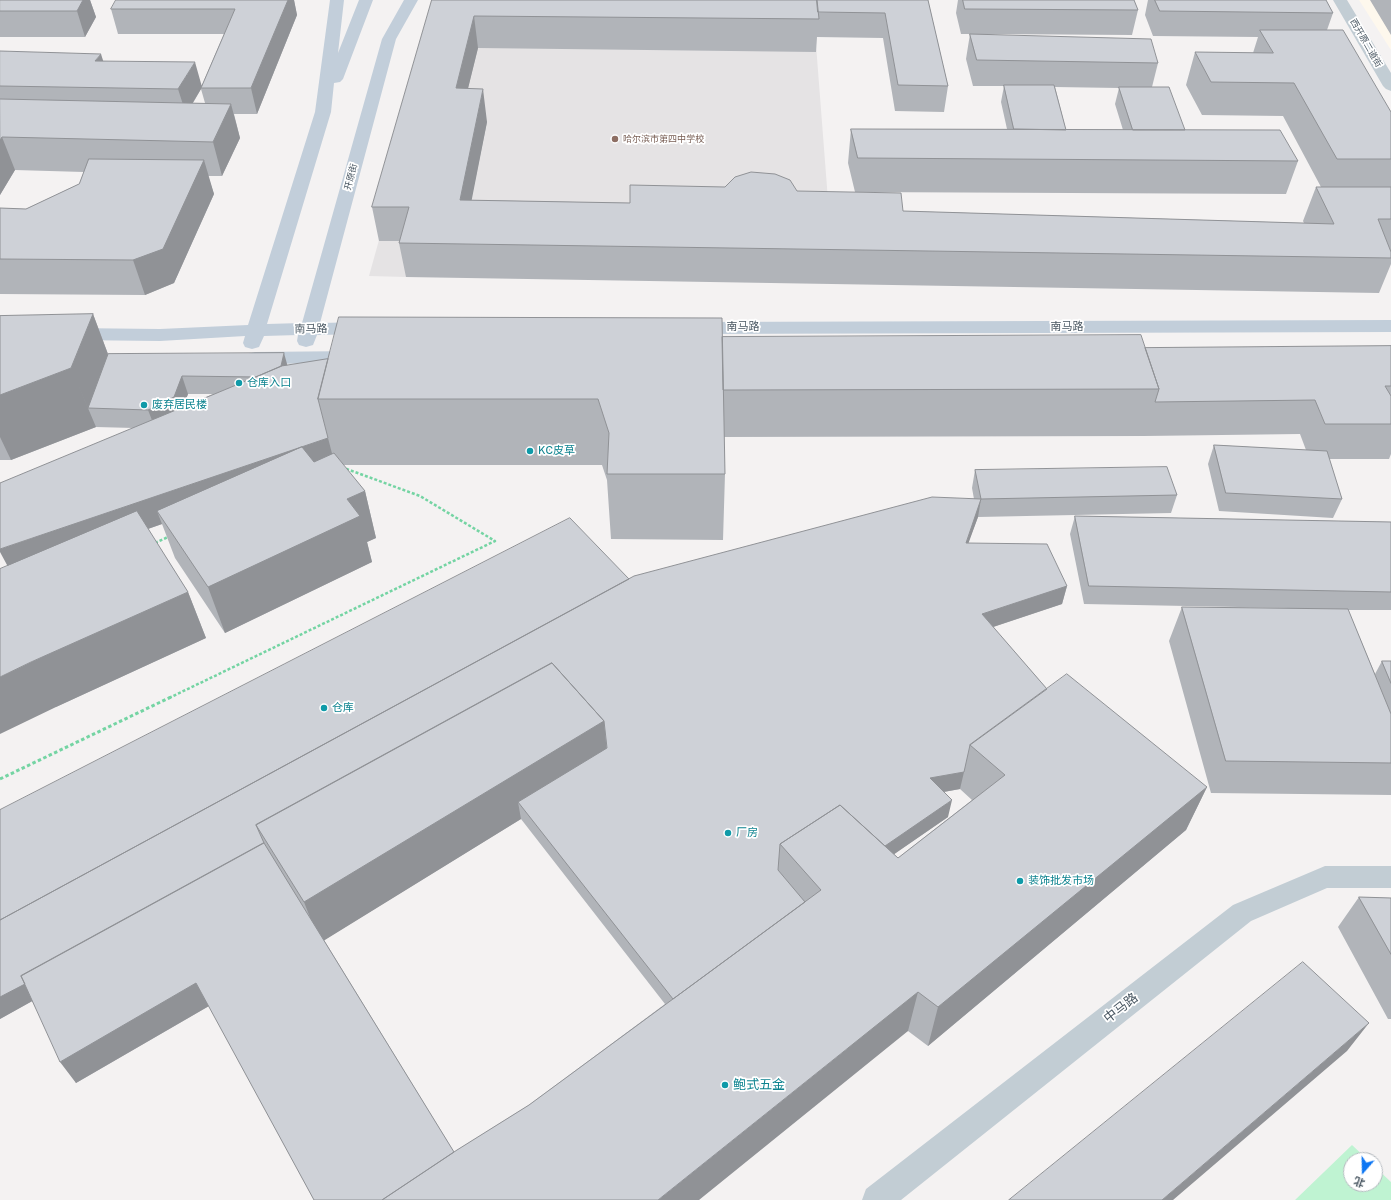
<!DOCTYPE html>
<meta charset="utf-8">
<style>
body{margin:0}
#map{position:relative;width:1391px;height:1200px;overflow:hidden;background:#f4f2f2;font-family:"Public Sans","Noto Sans SC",sans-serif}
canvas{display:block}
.north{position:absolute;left:1343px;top:1152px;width:40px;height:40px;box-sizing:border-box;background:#fff;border:1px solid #b6bbc0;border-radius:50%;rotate:200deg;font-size:11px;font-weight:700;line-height:16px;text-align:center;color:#485661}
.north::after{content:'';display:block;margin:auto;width:14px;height:18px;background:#0d76f3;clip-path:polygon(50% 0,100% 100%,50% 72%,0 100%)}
</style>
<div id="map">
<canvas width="1391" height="1200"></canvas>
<div class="north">北</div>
</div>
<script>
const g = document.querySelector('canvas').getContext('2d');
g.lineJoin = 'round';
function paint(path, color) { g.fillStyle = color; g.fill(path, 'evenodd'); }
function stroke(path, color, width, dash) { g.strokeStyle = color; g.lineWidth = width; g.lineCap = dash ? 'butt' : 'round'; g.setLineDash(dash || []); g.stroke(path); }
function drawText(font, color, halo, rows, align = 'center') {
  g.font = font + ' "Public Sans","Noto Sans SC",sans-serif'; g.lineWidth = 3.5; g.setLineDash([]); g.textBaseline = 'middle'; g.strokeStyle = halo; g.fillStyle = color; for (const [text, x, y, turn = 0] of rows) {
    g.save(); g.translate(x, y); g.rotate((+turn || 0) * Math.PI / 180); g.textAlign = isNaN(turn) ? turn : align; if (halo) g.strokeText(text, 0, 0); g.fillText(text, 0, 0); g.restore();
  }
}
const commercial = new Path2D(`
 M1359 0H1391V50Z`);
const education = new Path2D(`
 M441 17 814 19 830 226 406 277 369 276Z`);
const green = new Path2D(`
 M1352 1145 1368 1160H1351V1184H1375V1167L1391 1182V1200H1295Z`);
const pathFar1 = new Path2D(`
 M155 543 170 536
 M169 698 495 541 420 496 344 468`);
const path = new Path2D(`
 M0 779 171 697`);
const tertiary = new Path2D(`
 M1333 0H1347L1391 73V91L1386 89 1383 86Z
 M1325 866H1391V888H1327L1251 921 901 1200H862L866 1189 1233 905Z`);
const secondary = new Path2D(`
 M330 0H344L338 53 359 0H373L343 79 340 82 334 83 331 112 267 324 302 323 382 39 404 0H418L396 39 320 323 366 322 373 324 375 328 373 332 366 334 317 335 313 345 306 347 299 345 297 341 298 335 264 336 259 347 252 349 245 347 243 343 245 336 160 341 70 340 63 338 61 334 63 330 70 328 160 329 248 325 315 112Z
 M1391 320V332L692 334 685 332 683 328 685 324 692 322Z
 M359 351 366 353 368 357 366 361 359 363 255 364 248 362 246 358 248 354 255 352Z`);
const wall = new Path2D(`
 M0 0H90L96 17 85 37H0Z
 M294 0 297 15 257 114H234L240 138 222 176H208L214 194 174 283 145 295 0 294V208L26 209 79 184 84 172 15 170 0 195V51L103 61 202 85 224 34H118L111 9ZM201 89 205 103H193Z
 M432 0H928L948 86 944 112 895 111 883 38 817 37 816 52 478 48 468 88 487 122 471 200 630 203 797 191 903 211 1304 223 1303 221 1316 187H1321L1283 116 1202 115 1186 85 1195 52 1253 53 1258 37 1153 36 1145 15 1148 0H1326L1333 13 1327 30 1391 112V264L1379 293 406 277 399 243 400 241H379L372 207Z
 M958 0H1134L1138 10 1132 35 988 34 1158 63 1152 87 1185 130 1298 161 1286 194 855 192 848 163 851 129H1007L1001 102 1004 86H973L966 59 970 34H961L956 13ZM1055 87 1119 88 1115 104 1123 130H1066Z
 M1370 0H1391V35Z
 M93 314 108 354 287 365 722 337 1145 348 1391 346V454L1389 459H1329L1342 499 1333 518 1219 511 1208 464 1214 445 1306 450 1300 434 1144 436 724 437 725 474 723 540 611 539 607 480 602 465H343L365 491 376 538 367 542 372 562 225 633 175 558 162 524 148 529 188 592 206 638 56 707 7 566 134 428 96 427 11 460H0V316ZM188 394H213L183 407Z
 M975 470 1177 495 1171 513 978 517 968 543 1067 586 1062 604 993 627 1047 689 1207 787 1186 830 928 1046 908 1031 314 1200 209 1006 76 1083 32 1001 0 1019V810L629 579 974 499 972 488ZM960 789 972 800 898 858 894 854 948 817 944 792ZM521 819 665 1004 529 1105 454 1152 324 940Z
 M1075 516 1391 522V610H1348L1375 674 1382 661H1391V795L1211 793 1169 641 1182 607 1290 608 1084 604 1070 534Z
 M1359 897 1391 898V1019H1388L1338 927Z`);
const shadedWall = new Path2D(`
 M83 0H90L96 17 85 37 77 11Z
 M288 0H294L297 15 257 114 251 88Z
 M474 16 478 48 460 121 456 88Z
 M101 54 109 79 95 61Z
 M195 62 202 87 201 88V89L186 114 178 89Z
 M483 89 487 122 465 234 460 200Z
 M231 104 240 138 222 176 213 142Z
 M2 137 15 170 0 195V140Z
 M204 160 214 194 174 283 145 295 133 260Z
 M93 314 115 373 88 408 71 368Z
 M284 353 289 371 278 377Z
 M71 368 96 427 11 460 0 437V395Z
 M182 376 188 394 180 415 155 428 148 410Z
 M328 438 335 465 157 511 162 524 13 576 0 552V549Z
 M365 491 376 538 367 542 372 562 225 633 208 587 347 499Z
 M981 499 978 517 962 561 966 543Z
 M1067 586 1062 604 978 632 982 614Z
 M188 592 206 638 56 707 0 734V677L31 662Z
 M604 721 608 765 518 802 521 819 320 943 304 902Z
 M964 772 960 789 926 795 930 778Z
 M1207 787 1186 830 928 1046 938 1007Z
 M952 800 948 817 864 875 866 859Z
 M267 850 274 867 0 1019V997Z
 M196 983 209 1006 76 1083 60 1062Z
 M918 992 908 1031 699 1200H658Z
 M1369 1023 1347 1051 1173 1200H1162Z`);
const building = new Path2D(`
 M0 0H83L77 11H0Z
 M116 0H288L251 88H201L235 9H111Z
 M432 0H817L819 19 474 16 456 88 483 89 460 200 630 203V185L725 187 735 177 751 172 775 174 790 180 797 191 901 193 903 211 1334 224 1316 187H1391V219H1378L1391 252V258L399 243 409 207H372Z
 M817 0H928L948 86 898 85 885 13 818 12Z
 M963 0H1134L1138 10 965 9Z
 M1155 0H1326L1333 13 1160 11Z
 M1260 30H1343L1391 112V159H1337L1294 83 1211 82 1195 52 1273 53Z
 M970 34 1151 39 1158 63 977 60Z
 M0 51 101 54 95 61 195 62 178 89 0 86Z
 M1004 85H1054L1066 130 1014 129Z
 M1119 87H1169L1185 130H1133Z
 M0 99 231 104 213 142 2 137 0 140Z
 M851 129 1280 130 1298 161 858 158Z
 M89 159 204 160 163 249 133 260 0 259V208L26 209 79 184Z
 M93 314 71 368 0 395V316Z
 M339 317 722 318 725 474H607L609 433 598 399H318Z
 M1141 335 1159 389 723 390 722 337Z
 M1391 346V386H1385L1391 396V424H1325L1315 400 1155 402 1159 389 1145 348Z
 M284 353 281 366 256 377 182 376 174 397 148 410 88 408 108 354Z
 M328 359 318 399 328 438 0 549V483L282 366Z
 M1214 445 1327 451 1342 499 1226 493Z
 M302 447 314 462 334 453 365 491 347 499 360 516 208 587 157 511Z
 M1167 467 1177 495 981 499 966 543 1047 544 1067 586 982 614 1047 689 970 745 964 772 930 778 952 800 885 846 840 805 780 844 778 870 805 902 673 999 518 802 607 748 604 721 552 663 256 825 264 843 21 976 25 984 0 997V920L634 576 932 497 981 499 975 470Z
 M137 511 188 592 31 662 0 677V569Z
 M1075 516 1391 522V592L1089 586Z
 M570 518 629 579 0 920V810Z
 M1182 607 1348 609 1391 714V763L1226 761Z
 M1382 661H1391V683Z
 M552 663 604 721 304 902 256 825Z
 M1067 674 1207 787 938 1007 918 992 658 1200H382L457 1150 529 1105 821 890 780 844 840 805 898 858 1005 775 970 745Z
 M264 843 454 1152 382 1200H314L196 983 60 1062 21 976Z
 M1359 897 1391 898V954Z
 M1303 962 1369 1023 1162 1200H1009Z`);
const markers = [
 [615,139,4,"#8d6e63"],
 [239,383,4,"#0f9aa8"],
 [144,405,4,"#0f9aa8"],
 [530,451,4,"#0f9aa8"],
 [324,708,4,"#0f9aa8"],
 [728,833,4,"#0f9aa8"],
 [1020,881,4,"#0f9aa8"],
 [725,1085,4,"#0f9aa8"]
];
const farStreetnames = [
 ["西开原二道街",1366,43,60],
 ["开原街",351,177,-75]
];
const farEducationnames = [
 ["哈尔滨市第四中学校",623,139]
];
const streetNames = [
 ["南马路",743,327],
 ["南马路",1067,327],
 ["南马路",311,329,-1]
];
const cultureNames = [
 ["仓库入口",247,383],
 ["废弃居民楼",152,405],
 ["KC皮草",538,451],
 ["仓库",332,708],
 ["厂房",736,833],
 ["装饰批发市场",1028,881]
];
const nearStreetnames = [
 ["中马路",1121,1008,-38]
];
const nearCulturenames = [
 ["鲍式五金",733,1085]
];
paint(commercial, '#fef8ed');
paint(education, '#e5e3e4');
paint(green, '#bff3d2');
stroke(pathFar1, '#74d4a3', 2.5, [3, 2]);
stroke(path, '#74d4a3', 3, [3.5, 2.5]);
paint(tertiary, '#c2cdd4');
paint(secondary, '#c2ceda');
paint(wall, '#b1b4b9');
paint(shadedWall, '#909296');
paint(building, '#ced1d7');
stroke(building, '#909296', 1);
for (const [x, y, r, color] of markers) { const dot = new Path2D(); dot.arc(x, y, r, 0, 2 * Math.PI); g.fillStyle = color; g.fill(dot); stroke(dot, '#fff', 1.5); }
drawText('9px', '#485661', '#fff', farStreetnames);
drawText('9px', '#785e54', '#fff', farEducationnames, 'left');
drawText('11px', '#485661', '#fff', streetNames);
drawText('11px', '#0d838f', '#fff', cultureNames, 'left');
drawText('13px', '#485661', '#fff', nearStreetnames);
drawText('13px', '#0d838f', '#fff', nearCulturenames, 'left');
</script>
